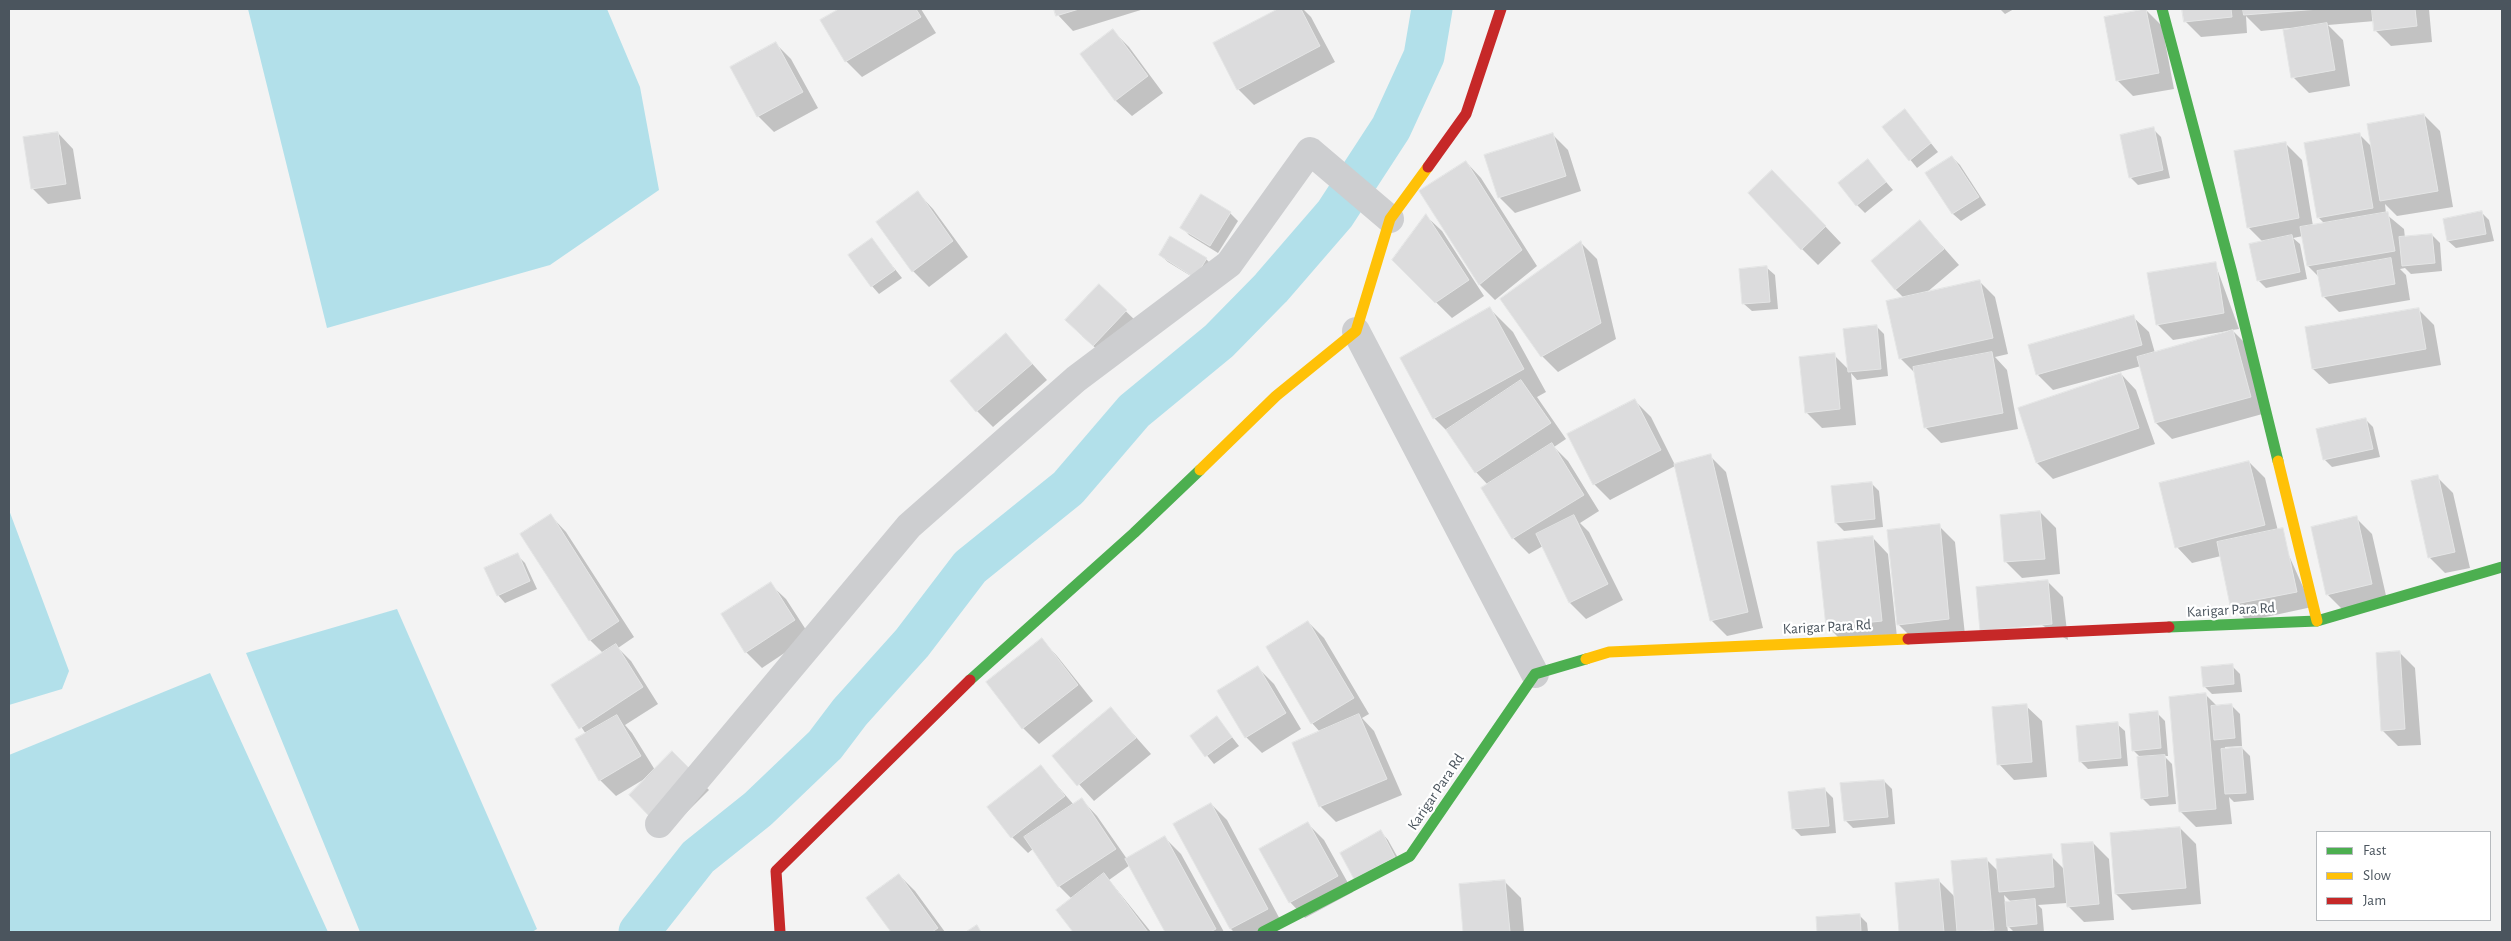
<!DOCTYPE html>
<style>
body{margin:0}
#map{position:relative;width:2511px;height:941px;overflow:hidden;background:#f3f3f3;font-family:"Alegreya Sans",sans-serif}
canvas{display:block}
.frame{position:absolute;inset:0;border:10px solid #4b555e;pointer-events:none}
.legend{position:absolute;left:2316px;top:831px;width:175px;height:90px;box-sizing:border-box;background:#fff;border:1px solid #b7bbbf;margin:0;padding:6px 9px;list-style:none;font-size:15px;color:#4b555e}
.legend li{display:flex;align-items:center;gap:10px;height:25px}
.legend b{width:25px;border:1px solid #b7bbbf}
</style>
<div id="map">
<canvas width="2511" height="941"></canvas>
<div class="frame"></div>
<ul class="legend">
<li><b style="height:6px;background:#4caf50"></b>Fast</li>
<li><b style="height:6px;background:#ffc107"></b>Slow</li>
<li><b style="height:6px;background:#c62828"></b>Jam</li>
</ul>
</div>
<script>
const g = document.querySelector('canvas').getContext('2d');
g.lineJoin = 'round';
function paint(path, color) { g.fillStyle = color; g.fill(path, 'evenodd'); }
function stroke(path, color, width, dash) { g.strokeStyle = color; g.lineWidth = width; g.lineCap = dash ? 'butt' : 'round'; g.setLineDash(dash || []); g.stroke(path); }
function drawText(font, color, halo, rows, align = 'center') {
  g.font = font + ' "Alegreya Sans",sans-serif'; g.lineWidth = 4.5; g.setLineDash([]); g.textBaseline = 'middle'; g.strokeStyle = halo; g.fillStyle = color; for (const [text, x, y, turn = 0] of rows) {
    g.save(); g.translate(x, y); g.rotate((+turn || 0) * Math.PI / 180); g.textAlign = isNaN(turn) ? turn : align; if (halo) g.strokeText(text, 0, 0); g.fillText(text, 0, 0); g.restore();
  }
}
const water = new Path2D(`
 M248 9H607L640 87 659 190 550 265 327 328Z
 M9 510 69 671 62 689 9 705Z
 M397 609 537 929 532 932H360L246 653Z
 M210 673 328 932H9V755Z`);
const shadow = new Path2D(`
 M841 9H921L936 33 862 77 846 61 822 21Z
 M1056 9H1144L1073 31 1058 15Z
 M1280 9H1303L1311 17 1335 62 1254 105 1238 89 1214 44Z
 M2000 9H2014L2005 14Z
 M2184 9H2429L2432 42 2391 46 2375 30V21L2328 25 2343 40 2350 86 2309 93 2293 77 2290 28 2261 31 2246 16 2247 33 2201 37 2185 21Z
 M2146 10 2162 26 2174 89 2133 96 2117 80Z
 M1113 31 1129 47 1163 93 1132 116 1116 101 1082 55Z
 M775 43 791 59 818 108 774 132 758 116Z
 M1905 111 1938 152 1917 168 1884 127Z
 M2424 115 2440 131 2453 207 2397 216 2385 204 2386 214 2404 229 2405 238 2432 235 2440 243 2442 271 2411 274 2405 268 2400 269 2406 275 2410 300 2339 312 2323 296 2320 278 2308 266 2303 236 2293 238 2300 244 2307 279 2266 288 2258 280 2263 242 2248 227 2286 144 2302 160 2313 226 2325 224 2318 217 2360 135 2372 147Z
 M2153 129 2161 137 2170 178 2138 185 2130 177Z
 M58 133 73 149 81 199 48 204 32 188Z
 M1552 134 1568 150 1581 191 1515 213 1499 197Z
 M1952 157 1960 165 1986 205 1961 221 1953 214 1927 174Z
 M1868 161 1893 190 1865 213 1857 205Z
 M1466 162 1481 178 1537 266 1495 300 1480 285 1420 191Z
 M1788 187 1841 243 1818 265 1802 249Z
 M918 193 933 209 968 257 929 287 913 271Z
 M2481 212 2489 220 2494 241 2456 248 2448 241Z
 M1230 213 1238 221 1218 253 1189 235 1182 227Z
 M1426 216 1442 231 1484 296 1452 318 1393 260Z
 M1920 221 1959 265 1926 293 1979 281 1995 297 2008 354 1995 357 2007 370 2018 429 1941 443 1925 427 1916 374 1900 358 1904 298 1895 289Z
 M871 239 902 278 879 294 872 286Z
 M1581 243 1597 259 1616 339 1558 372 1542 356Z
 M1160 255 1206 259 1214 267 1204 284 1168 262Z
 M2215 263 2239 329 2232 330 2249 347 2266 413 2172 439 2156 423 2141 366 2053 390 2037 374 2133 317 2149 332 2155 353 2229 333 2228 331 2173 340 2157 324Z
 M1767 268 1775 275 1778 309 1752 311 1744 304Z
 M1099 285 1142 327 1110 361 1082 336Z
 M1490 309 1513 332 1546 392 1537 397 1566 439 1554 447 1568 461 1599 511 1580 523 1589 532 1623 600 1586 619 1570 603 1543 546 1529 554 1513 538 1488 485 1476 472 1450 434 1434 418Z
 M2418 309 2434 325 2441 365 2329 384 2313 369Z
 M1876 326 1884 334 1888 376 1857 380 1851 373 1856 425 1822 428 1806 412 1834 355 1848 369Z
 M1006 335 1047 380 993 427 977 411Z
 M2121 374 2136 390 2155 444 2053 479 2037 463 2019 408Z
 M1635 401 1651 417 1675 465 1710 456 1726 472 1763 628 1727 636 1711 620 1675 466 1610 500 1594 484Z
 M2365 419 2373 427 2380 457 2332 467 2324 459Z
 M2249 462 2265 478 2278 531 2312 607 2247 621 2231 605 2221 556 2192 563 2177 547Z
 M2437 477 2453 493 2470 568 2445 573 2429 557Z
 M1871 483 1879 491 1883 527 1844 531 1836 523Z
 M2040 512 2056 528 2060 574 2022 578 2006 562Z
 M551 516 566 532 634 637 618 648 631 661 658 704 625 725 632 733 655 770 672 753 709 790 667 832 646 778 616 796 600 780 586 734 553 685 603 653 590 640Z
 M2356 518 2372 534 2387 600 2343 610 2327 594Z
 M1939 526 1955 542 1965 635 1914 640 1898 624Z
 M1873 538 1888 554 1897 637 1843 642 1827 626Z
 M517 555 525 563 537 589 505 603 498 595Z
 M2047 581 2063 597 2068 640 1977 588Z
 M770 584 786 599 810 636 762 668 746 652Z
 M1308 622 1324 638 1369 714 1362 718 1374 731 1402 795 1336 822 1320 806 1293 743 1320 732 1312 723Z
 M1042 640 1057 656 1093 701 1039 744 1023 728Z
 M2399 652 2415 668 2421 745 2398 746 2382 730Z
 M2232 666 2240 674 2242 692 2212 694 2204 686Z
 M1258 668 1274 684 1301 729 1262 753 1246 737Z
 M2206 695 2218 707 2232 706 2240 714 2242 746 2225 747V750L2242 748 2250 756 2254 800 2234 802 2229 797 2232 824 2196 827 2180 811Z
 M2026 706 2042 721 2047 777 2014 780 1999 764Z
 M1111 709 1151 754 1094 801 1054 756Z
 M2157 713 2165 721 2168 756H2164L2172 764 2176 804 2150 806 2142 798 2141 758 2133 750Z
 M1217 718 1239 746 1214 764 1192 737Z
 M2117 724 2125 731 2128 766 2088 769 2080 761Z
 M1041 767 1074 805 1082 800 1097 816 1127 859 1165 838 1181 854 1224 932H1167L1130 865 1109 880 1151 932H1075L1058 910 1072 899 1059 886 1034 848 1028 853 1012 837Z
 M1884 781 1892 789 1895 824 1853 828 1845 820Z
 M1825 790 1833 798 1836 833 1801 836 1793 828Z
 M1211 804 1227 820 1283 925 1269 932H1234L1231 929Z
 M1308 824 1324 840 1353 892 1305 918 1290 902Z
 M2180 828 2196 844 2201 904 2132 910 2116 894Z
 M1381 832 1388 840 1402 865 1363 886Z
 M2093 843 2109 859 2114 920 2084 922 2068 906 2067 903 2038 905 2042 909 2044 932H2014L2007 925 2008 932H1900L1896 884 1938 880 1955 897 1987 860 1999 872 2051 856 2064 869ZM2004 895 2012 903H2005Z
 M899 875 915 891 945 932H893L868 898Z
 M1505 882 1521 898 1524 932H1465L1461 886Z
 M1859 915 1867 923 1868 932H1818L1817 918Z`);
const canal = new Path2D(`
 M639 932 698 857 758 809 825 745 850 712 912 643 970 567 1068 488 1134 411 1219 341 1271 288 1335 214 1391 128 1424 56 1432 9`);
const building = new Path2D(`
 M839 9H916L921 17 845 62 820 20Z
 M1054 9H1079L1056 16Z
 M1278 9H1301L1320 46 1237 90 1213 43Z
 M2146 9 2159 73 2116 81 2104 17Z
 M2182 9H2231L2232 17 2184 22Z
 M2243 9H2319L2244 15Z
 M2372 9H2415L2417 26 2374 31Z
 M2327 23 2335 70 2291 78 2283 30Z
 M1113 29 1148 76 1115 101 1080 54Z
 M776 42 803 92 757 117 730 67Z
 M1905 109 1931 143 1909 161 1882 127Z
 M2424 114 2438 191 2380 201 2367 124Z
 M2154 127 2163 170 2129 178 2120 135Z
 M58 132 66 184 31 189 23 137Z
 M1553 133 1566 176 1498 198 1484 155Z
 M2360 133 2373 208 2317 218 2304 143Z
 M2286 142 2299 218 2247 228 2234 151Z
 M1952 156 1979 197 1952 214 1925 173Z
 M1868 159 1886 182 1856 206 1838 183Z
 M1466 161 1522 250 1479 285 1419 191Z
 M1772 170 1826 226 1801 250 1748 193Z
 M918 191 953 241 912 272 876 222Z
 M1201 194 1231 212 1210 246 1180 228Z
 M2482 211 2486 234 2447 241 2443 219Z
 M2388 212 2395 251 2307 266 2300 227Z
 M1426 214 1469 280 1435 303 1392 260Z
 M1920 220 1944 249 1895 290 1871 261Z
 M2432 234 2435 263 2402 266 2399 237Z
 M2292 235 2300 272 2257 281 2249 244Z
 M1170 236 1207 258 1195 278 1159 255Z
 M872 238 895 270 871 287 848 255Z
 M1581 241 1601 323 1541 357 1500 299Z
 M2391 258 2395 284 2322 297 2317 271Z
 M2216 262 2224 313 2156 325 2147 273Z
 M1767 266 1770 302 1742 304 1739 269Z
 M1980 280 1993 338 1899 359 1886 301Z
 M1099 284 1127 310 1093 346 1065 320Z
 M1490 307 1524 369 1433 419 1400 358Z
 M2419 308 2426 349 2312 369 2305 327Z
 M2134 315 2142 345 2036 375 2028 345Z
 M1877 325 1881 369 1848 372 1843 329Z
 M2233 330 2251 397 2155 423 2137 357Z
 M1006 333 1032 364 976 412 950 381Z
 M1992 352 2003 413 1924 428 1913 367Z
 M1835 353 1840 409 1805 413 1799 357Z
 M2121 373 2139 428 2036 463 2018 408Z
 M1521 380 1551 423 1475 473 1446 430Z
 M1635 399 1661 450 1593 485 1567 434Z
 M2366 418 2373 449 2323 460 2316 429Z
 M1552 443 1584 495 1512 539 1481 488Z
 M1711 454 1748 612 1710 621 1674 464Z
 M2249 461 2265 525 2175 548 2159 483Z
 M2438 475 2455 552 2428 558 2411 481Z
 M1872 482 1875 519 1835 523 1831 486Z
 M2040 511 2045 559 2004 562 2000 515Z
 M551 514 619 621 589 641 520 534Z
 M1574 515 1608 584 1569 603 1536 534Z
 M2357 516 2372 584 2326 595 2311 527Z
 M1940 524 1949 619 1897 625 1887 530Z
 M2283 528 2297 592 2230 605 2217 542Z
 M1873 536 1882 621 1826 627 1817 542Z
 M518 553 530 581 497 596 484 568Z
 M2048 580 2052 624 1980 631 1976 587Z
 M771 582 795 620 745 653 721 614Z
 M1308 621 1354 698 1311 724 1266 647Z
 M1042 638 1078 685 1022 729 986 682Z
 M616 644 643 687 579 729 551 685Z
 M2400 651 2405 729 2381 731 2376 653Z
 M2233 664 2234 684 2203 687 2201 667Z
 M1258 666 1286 713 1245 738 1217 691Z
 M2206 693 2216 809 2179 812 2169 697Z
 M2027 704 2032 762 1997 765 1992 707Z
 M2232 704 2235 738 2214 740 2211 706Z
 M1111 707 1136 738 1077 786 1052 756Z
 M2158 711 2161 748 2132 751 2129 714Z
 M1359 714 1387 779 1319 807 1292 743Z
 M617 715 641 756 599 781 575 739Z
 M1217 716 1232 737 1205 757 1190 736Z
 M2118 722 2121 758 2079 762 2076 726Z
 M2242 747 2246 793 2225 794 2221 749Z
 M672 751 694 773 650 817 629 795Z
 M2165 755 2168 796 2141 799 2137 757Z
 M1041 765 1065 796 1011 838 987 807Z
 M1884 780 1888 817 1844 821 1840 783Z
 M1825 788 1829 826 1792 829 1788 792Z
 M1082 798 1116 849 1058 887 1024 837Z
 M1211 803 1268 909 1230 929 1173 824Z
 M1308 822 1338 876 1289 903 1259 849Z
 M2180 827 2186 888 2115 894 2110 833Z
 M1381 830 1395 857 1354 879 1340 853Z
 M1165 836 1216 929 1210 932H1165L1125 859Z
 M2093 842 2099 904 2067 907 2061 844Z
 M2052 854 2054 887 1999 892 1996 859Z
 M1987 858 1994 930 1957 932 1951 861Z
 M1104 873 1148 932H1073L1056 910Z
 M899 874 938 928 932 932H891L866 898Z
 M1939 879 1944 932H1899L1895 883Z
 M1505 880 1510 932H1463L1459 884Z
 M2035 899 2037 924 2007 927 2005 902Z
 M1860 914 1861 932H1817L1816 917Z
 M977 925 981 932H966Z`);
const street = new Path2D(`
 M1356 331 1535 674
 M659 824 909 526 1076 379 1229 264 1310 151 1390 219`);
const fast = new Path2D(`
 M2162 9 2232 273 2278 461
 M2169 627 2317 621 2502 567
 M970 680 1134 533 1200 470
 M1263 932 1410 856 1535 674 1586 659`);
const slow = new Path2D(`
 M2278 461 2317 621
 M1200 470 1276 396 1356 331 1390 219 1428 167
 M1586 659 1609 652 1908 639`);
const jam = new Path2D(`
 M1428 167 1466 114 1501 9
 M1908 639 2169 627
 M780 932 776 871 970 680`);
const streetNames = [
 ["Karigar Para Rd",2231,610,-3],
 ["Karigar Para Rd",1827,627,-3],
 ["Karigar Para Rd",1436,792,-56]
];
paint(water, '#b2e0ea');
paint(shadow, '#0003');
stroke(canal, '#b2e0ea', 41);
paint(building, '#dcdcdd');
stroke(building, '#e4e5e5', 1);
stroke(street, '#cdced0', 28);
stroke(fast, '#4caf50', 11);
stroke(slow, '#ffc107', 11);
stroke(jam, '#c62828', 11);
drawText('15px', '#4b555e', '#fff', streetNames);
</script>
